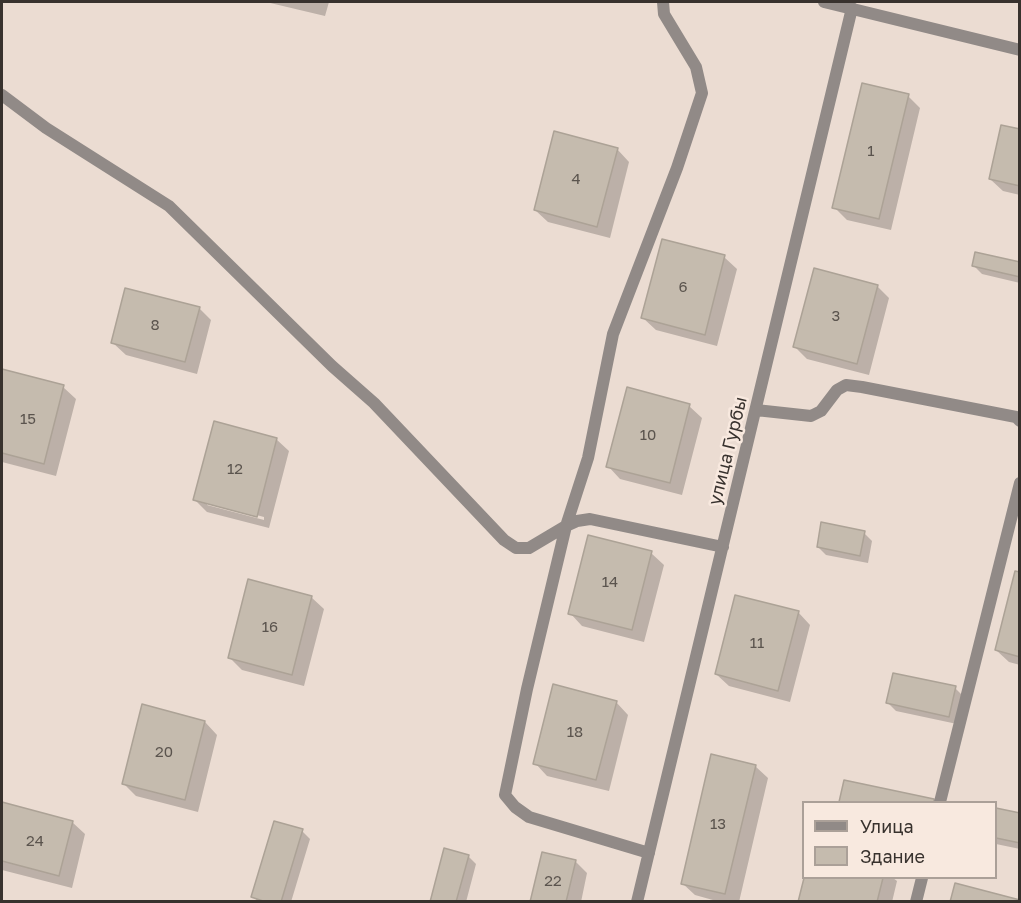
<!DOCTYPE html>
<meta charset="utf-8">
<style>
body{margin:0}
#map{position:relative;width:1021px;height:903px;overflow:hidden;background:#ebdcd2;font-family:"Golos Text",sans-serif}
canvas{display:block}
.frame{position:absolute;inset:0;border:3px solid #38322e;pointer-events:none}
.legend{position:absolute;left:802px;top:801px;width:195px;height:78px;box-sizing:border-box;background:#f8e9df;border:2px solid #aba098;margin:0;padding:8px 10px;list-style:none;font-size:18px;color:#38322e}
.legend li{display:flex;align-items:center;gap:12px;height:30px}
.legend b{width:30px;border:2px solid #aba098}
</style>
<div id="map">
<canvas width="1021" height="903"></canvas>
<div class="frame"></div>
<ul class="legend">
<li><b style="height:8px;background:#918a87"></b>Улица</li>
<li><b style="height:16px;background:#c5bbae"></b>Здание</li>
</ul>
</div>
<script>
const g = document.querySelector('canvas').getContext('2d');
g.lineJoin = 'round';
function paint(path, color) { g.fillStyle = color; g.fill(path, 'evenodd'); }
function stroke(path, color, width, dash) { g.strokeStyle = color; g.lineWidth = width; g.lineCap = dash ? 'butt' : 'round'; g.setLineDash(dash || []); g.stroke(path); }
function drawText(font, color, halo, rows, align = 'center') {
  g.font = font + ' "Golos Text",sans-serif'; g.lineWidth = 5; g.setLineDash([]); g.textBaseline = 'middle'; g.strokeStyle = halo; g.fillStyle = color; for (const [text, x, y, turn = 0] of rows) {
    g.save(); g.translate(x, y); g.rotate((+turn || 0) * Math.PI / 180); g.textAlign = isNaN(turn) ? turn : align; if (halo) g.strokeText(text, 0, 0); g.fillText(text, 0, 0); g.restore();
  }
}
const shadow = new Path2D(`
 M266 2H329L325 16Z
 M908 96 920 108 891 230 847 220 834 207Z
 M1020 130V195L1003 191 990 179Z
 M617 149 629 162 610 238 548 222 535 210Z
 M724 257 737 269 717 346 656 330 643 318Z
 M1020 263V283L982 274 974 266Z
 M877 286 889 298 869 375 807 359 795 347Z
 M199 308 211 320 197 374 126 355 113 343Z
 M2 370 63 387 76 399 56 476 2 462Z
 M689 406 702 418 682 495 620 479 608 466Z
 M276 439 289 451 269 528 207 512 195 500ZM207 502 264 517V520L207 505Z
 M864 533 872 541 868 563 826 555 818 547Z
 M651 553 664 565 644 642 582 626 570 613Z
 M1020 574V665L1009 662 996 650Z
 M311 597 324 609 304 686 242 670 230 658Z
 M798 612 810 625 790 702 729 686 716 674Z
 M955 688 963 696 957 724 896 711 888 703Z
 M616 702 628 715 609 791 547 776 535 763Z
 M143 706 205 722 217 735 198 812 136 796 123 783Z
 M755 766 768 778 739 902H720L695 895 682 883Z
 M845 782 934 801 935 802H840Z
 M2 803 72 822 85 834 72 888 2 870Z
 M996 809 1020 814V849L996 844Z
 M302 831 310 839 291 902H258L253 896Z
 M468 856 476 864 466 902H432Z
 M575 861 587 873 581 902H532Z
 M806 878H893L897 881 892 902H799Z`);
const building = new Path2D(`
 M862 83 909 94 879 219 832 208Z
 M1001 125 1020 129V186L989 179Z
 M554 131 618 148 597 227 534 210Z
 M662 239 725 255 705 335 641 318Z
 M975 252 1020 262V277L972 266Z
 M814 268 878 285 857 364 793 347Z
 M125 288 200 307 185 362 111 343Z
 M2 369 64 385 44 464 2 453Z
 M627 387 690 404 670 483 606 467Z
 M214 421 277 438 257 517 193 500Z
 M821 522 865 531 860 556 817 547Z
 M588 535 652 551 632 630 568 614Z
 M1015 571 1020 572V657L995 650Z
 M248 579 312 596 292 675 228 658Z
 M735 595 799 611 778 691 715 674Z
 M893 673 956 686 949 717 886 703Z
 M553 684 617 701 596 780 533 764Z
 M142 704 205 721 185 800 122 784Z
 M711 754 756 765 725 894 681 884Z
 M844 780 934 799V802H839Z
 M2 802 73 821 59 876 2 861Z
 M996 808 1020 813V843L996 838Z
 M274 821 303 829 281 902H266L251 897Z
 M444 848 469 855 456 902H430Z
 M542 852 576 860 566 902H530Z
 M804 878H883L877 902H798Z
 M955 883 1020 900V902H950Z`);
const minor = new Path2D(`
 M2 95 46 128 169 206 332 366 374 403 504 540 516 548H529L566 526 577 521 590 519 723 547
 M756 410 811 416 821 411 837 390 846 385 862 387 1016 417 1020 421
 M940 802 1020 483
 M649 853 529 817 515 807 505 795 527 689 566 526 588 458 613 334 677 168 702 93 696 67 664 14 663 2
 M637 902 852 8
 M916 902 922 878`);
const tertiary = new Path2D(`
 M824 2 1020 50`);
const numberNames = [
 ["1",871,151],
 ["4",576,179],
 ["6",683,287],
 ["3",836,316],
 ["8",155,325],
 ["15",28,419],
 ["10",648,435],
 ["12",235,469],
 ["14",610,582],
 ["16",270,627],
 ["11",757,643],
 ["18",575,732],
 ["20",164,752],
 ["13",718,824],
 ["24",35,841],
 ["22",553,881]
];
const streetNames = [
 ["улица Гурбы",728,451,-76]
];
paint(shadow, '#0003');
paint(building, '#c5bbae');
stroke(building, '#aca296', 1.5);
stroke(minor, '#918a87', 12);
stroke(tertiary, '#918a87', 12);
drawText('15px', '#5b544e', null, numberNames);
drawText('18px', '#38322e', '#f8e9df', streetNames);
</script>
